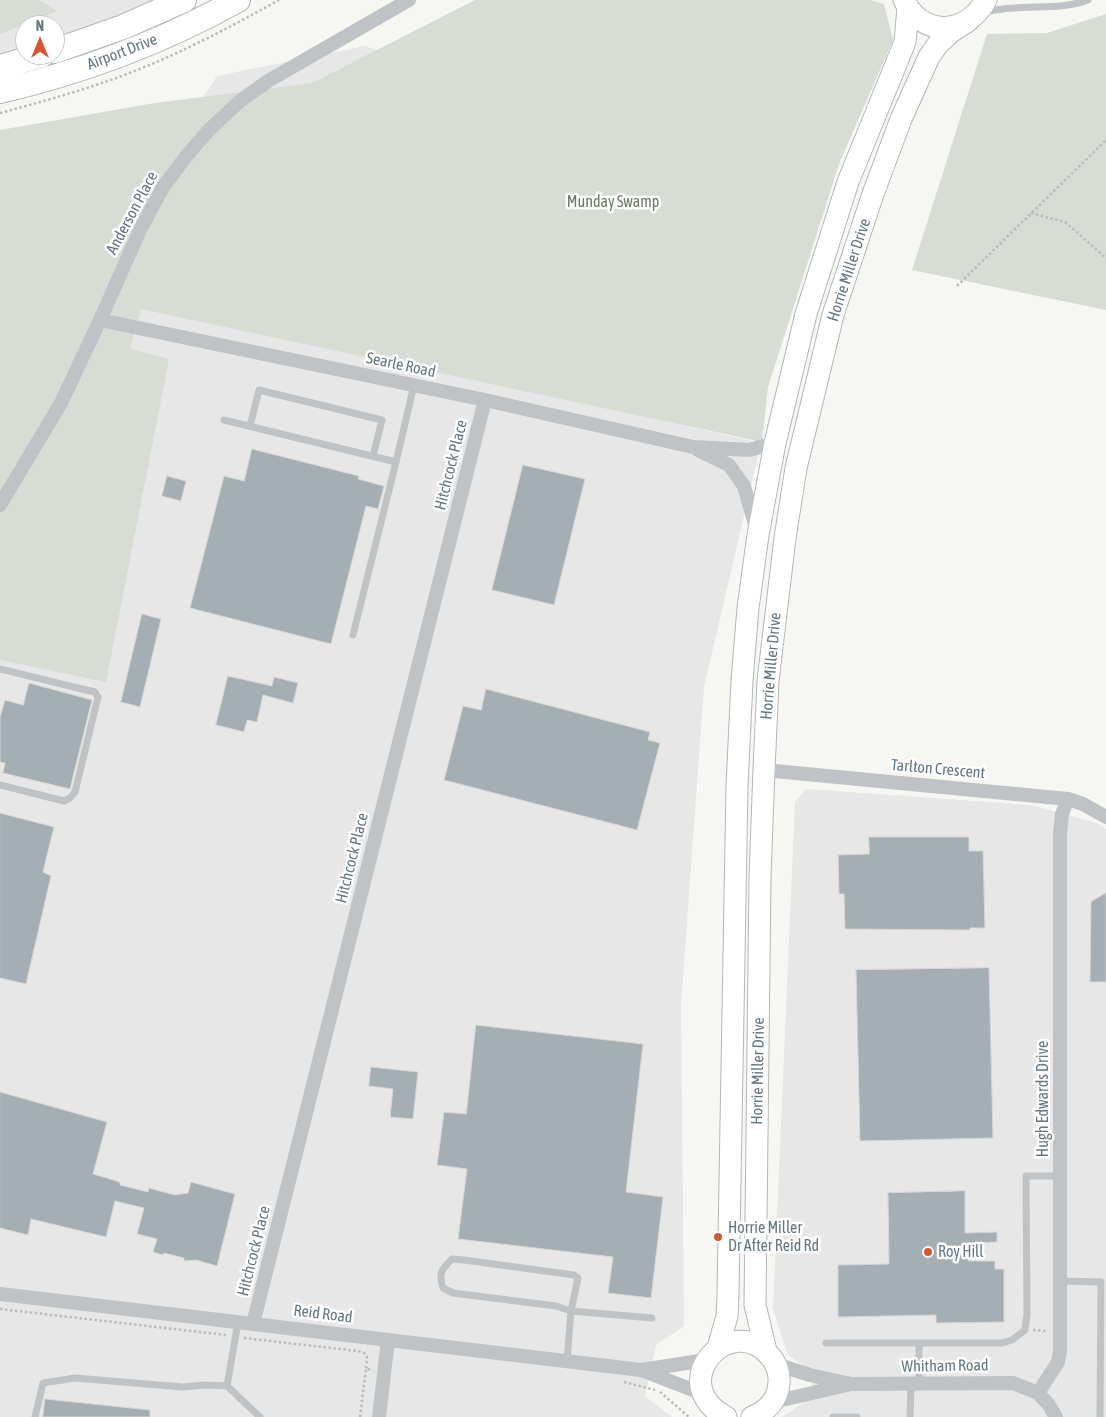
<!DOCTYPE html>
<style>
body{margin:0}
#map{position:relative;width:1106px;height:1417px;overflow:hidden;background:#f6f6f2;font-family:"Asap Condensed",sans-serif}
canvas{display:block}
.north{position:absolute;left:15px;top:15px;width:50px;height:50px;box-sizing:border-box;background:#fff;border:1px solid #c2c8cd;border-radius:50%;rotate:0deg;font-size:14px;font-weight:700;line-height:20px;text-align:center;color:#667682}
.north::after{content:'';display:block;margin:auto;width:18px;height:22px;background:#d9552f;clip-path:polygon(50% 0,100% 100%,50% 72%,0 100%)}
</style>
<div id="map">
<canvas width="1106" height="1417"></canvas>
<div class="north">N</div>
</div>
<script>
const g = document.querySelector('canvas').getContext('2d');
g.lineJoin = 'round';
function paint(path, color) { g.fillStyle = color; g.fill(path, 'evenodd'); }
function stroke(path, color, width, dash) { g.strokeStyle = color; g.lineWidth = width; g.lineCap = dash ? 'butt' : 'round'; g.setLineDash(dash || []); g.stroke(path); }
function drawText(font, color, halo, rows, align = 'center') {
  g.font = font + ' "Asap Condensed",sans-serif'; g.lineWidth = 5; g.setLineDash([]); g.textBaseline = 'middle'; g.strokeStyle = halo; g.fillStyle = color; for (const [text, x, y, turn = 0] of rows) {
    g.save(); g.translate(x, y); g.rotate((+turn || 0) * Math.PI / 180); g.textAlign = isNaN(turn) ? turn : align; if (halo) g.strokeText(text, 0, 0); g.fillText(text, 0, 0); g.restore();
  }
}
const built = new Path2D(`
 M0 0H185L55 51V25H25V55L0 67Z
 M365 46 549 107 492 382 761 443 704 687 681 1004 684 1326 656 1345 645 1396 672 1417H0V480L177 137 217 76Z
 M806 789 1031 805 1097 823 1106 829V1417H782L811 1398 812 1372 788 1355 773 1309 795 802Z`);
const green = new Path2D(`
 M0 0H39L57 11 0 34Z
 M475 0H870L884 4 893 40 839 164 768 387 762 442 141 309 130 349 169 359 106 682 0 660V130L155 103 312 83Z
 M1106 14V310L912 270 987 34 1047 33Z`);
const building = new Path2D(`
 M252 449 359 476 358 479 384 486 378 509 366 506 331 644 190 608 224 476 244 481Z
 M523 465 585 479 554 605 492 590Z
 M167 476 186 481 181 501 162 496Z
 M142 614 161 619 140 707 121 702Z
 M228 676 272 686 274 677 298 683 293 703 263 695 257 722 247 720 244 732 216 725Z
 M29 683 92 700 70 789 3 773 5 763 0 762V717L5 700 23 705Z
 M486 689 650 732 648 740 660 743 637 830 444 780 463 706 481 710Z
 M0 813 54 827 43 872 51 876 26 984 0 978Z
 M869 837H969V851H983L985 928H970V930L845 929 844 894H839L838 855 869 854Z
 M1106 893V982H1090L1091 902Z
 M989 968 993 1138 860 1141 856 970Z
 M476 1025 643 1044 626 1192 663 1197 651 1298 608 1293 613 1257 458 1239 467 1169 437 1165 444 1112 466 1114Z
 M371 1067 418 1072 413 1119 390 1117 393 1089 369 1086Z
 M0 1092 107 1122 93 1174 120 1182V1185L148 1192 149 1188 175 1195 188 1193 191 1182 235 1194 217 1266 196 1260 184 1261V1258L164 1253 163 1255 153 1252 157 1239 137 1234 144 1208 115 1201 106 1237 31 1219 28 1235 0 1228Z
 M965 1191V1233L997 1232V1242L967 1243 968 1261H995V1269H1004V1322L936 1323V1315L838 1317V1265L889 1264 888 1193Z
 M45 1399 150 1410V1417H43Z`);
const path = new Path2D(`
 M0 113C48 100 96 87 142 68 189 49 234 25 279 0
 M1031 213 1065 222 1106 258
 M957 286 1106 140
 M0 1309 226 1335
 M1033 1330 1047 1331
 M244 1338 358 1351 364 1353 367 1357 366 1369
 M624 1382 655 1390
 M660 1392 689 1417
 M360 1417 366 1369 373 1370`);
const lane = new Path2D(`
 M982 12C993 11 1003 8 1014 8 1039 6 1064 9 1088 0
 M224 420 396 462 414 385
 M250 426 259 390 382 420 373 456
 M353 635 396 462
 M0 669 86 690 95 692 98 697 75 792 70 798 64 801 0 785
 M1061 1281 1101 1282 1100 1417
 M826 1343H919V1384
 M919 1343H1002L1012 1340 1025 1330 1027 1314 1026 1176H1061
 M567 1361 571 1311 578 1278 574 1275 464 1260 452 1259C442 1269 438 1273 443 1288L453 1293 556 1306 571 1311 652 1318
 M227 1386 238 1322
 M35 1417 43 1383 75 1378 182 1387 205 1385 227 1386 260 1417
 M833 1417H857
 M910 1417 911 1384`);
const street = new Path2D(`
 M100 320 485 400 693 447 749 450 775 443
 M698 450 729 465 744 486 756 528
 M0 505 61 403 100 320 140 230 163 187 188 154 210 129 240 101 268 81 409 0
 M764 770 1068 799 1083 804 1106 817
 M0 1294 641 1370 706 1360
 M253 1324 485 400
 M775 1364 810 1375 851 1384 1013 1383 1038 1393 1049 1405 1056 1417
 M644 1371 703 1394
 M1038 1393 1058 1362 1060 1351V834L1062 814 1068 799
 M773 1402 847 1385
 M379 1417 388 1340`);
const primary = new Path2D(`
 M904 0C922 38 967 35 986 0
 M718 1348 727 1316 728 1294 737 786 742 681 748 608 758 535 775 443 806 314 848 182 905 42 908 8
 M766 1351 755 1305 760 877 764 770 768 681 785 538 796 468 833 315 873 194 901 119 929 57 938 44 951 32 968 21
 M726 1417C664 1383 730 1311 769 1355 776 1362 780 1373 779 1383 778 1400 767 1411 752 1417`);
const highway = new Path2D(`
 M55 51 123 27 184 0
 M0 67 42 55
 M0 91C83 72 164 41 238 0`);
const markers = [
 [718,1237,5,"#d9552f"],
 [928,1252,5,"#d9552f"]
];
const streetNames = [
 ["Airport Drive",122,52,-21],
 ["Anderson Place",132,213,-62],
 ["Horrie Miller Drive",849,270,-72],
 ["Searle Road",401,365,12],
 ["Hitchcock Place",451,465,-76],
 ["Horrie Miller Drive",771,666,-85],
 ["Tarlton Crescent",938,769,5],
 ["Hitchcock Place",352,858,-76],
 ["Horrie Miller Drive",758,1071,-89],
 ["Hugh Edwards Drive",1043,1099,-90],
 ["Hitchcock Place",254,1251,-76],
 ["Reid Road",323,1314,7],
 ["Whitham Road",945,1366,-1]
];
const parkNames = [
 ["Munday Swamp",613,202]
];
const poiNames = [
 ["Horrie Miller",728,1228],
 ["Dr After Reid Rd",728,1246],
 ["Roy Hill",938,1252]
];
paint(built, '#e6e7e6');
paint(green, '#d7dcd4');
paint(building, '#a5aeb3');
stroke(building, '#d7d7d5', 1);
stroke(primary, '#b2b7ba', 23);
stroke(highway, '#b2b6b9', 26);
stroke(path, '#b9bcbe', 2.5, [2.5, 2.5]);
stroke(lane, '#bfc3c6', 7);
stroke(street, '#bfc3c6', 14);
stroke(primary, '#fff', 21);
stroke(highway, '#fff', 24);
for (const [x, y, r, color] of markers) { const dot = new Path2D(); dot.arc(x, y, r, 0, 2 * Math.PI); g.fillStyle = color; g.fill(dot); stroke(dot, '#fff', 2); }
drawText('16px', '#667682', '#fff', streetNames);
drawText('16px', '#697965', '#fff', parkNames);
drawText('16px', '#667682', '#fff', poiNames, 'left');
</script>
